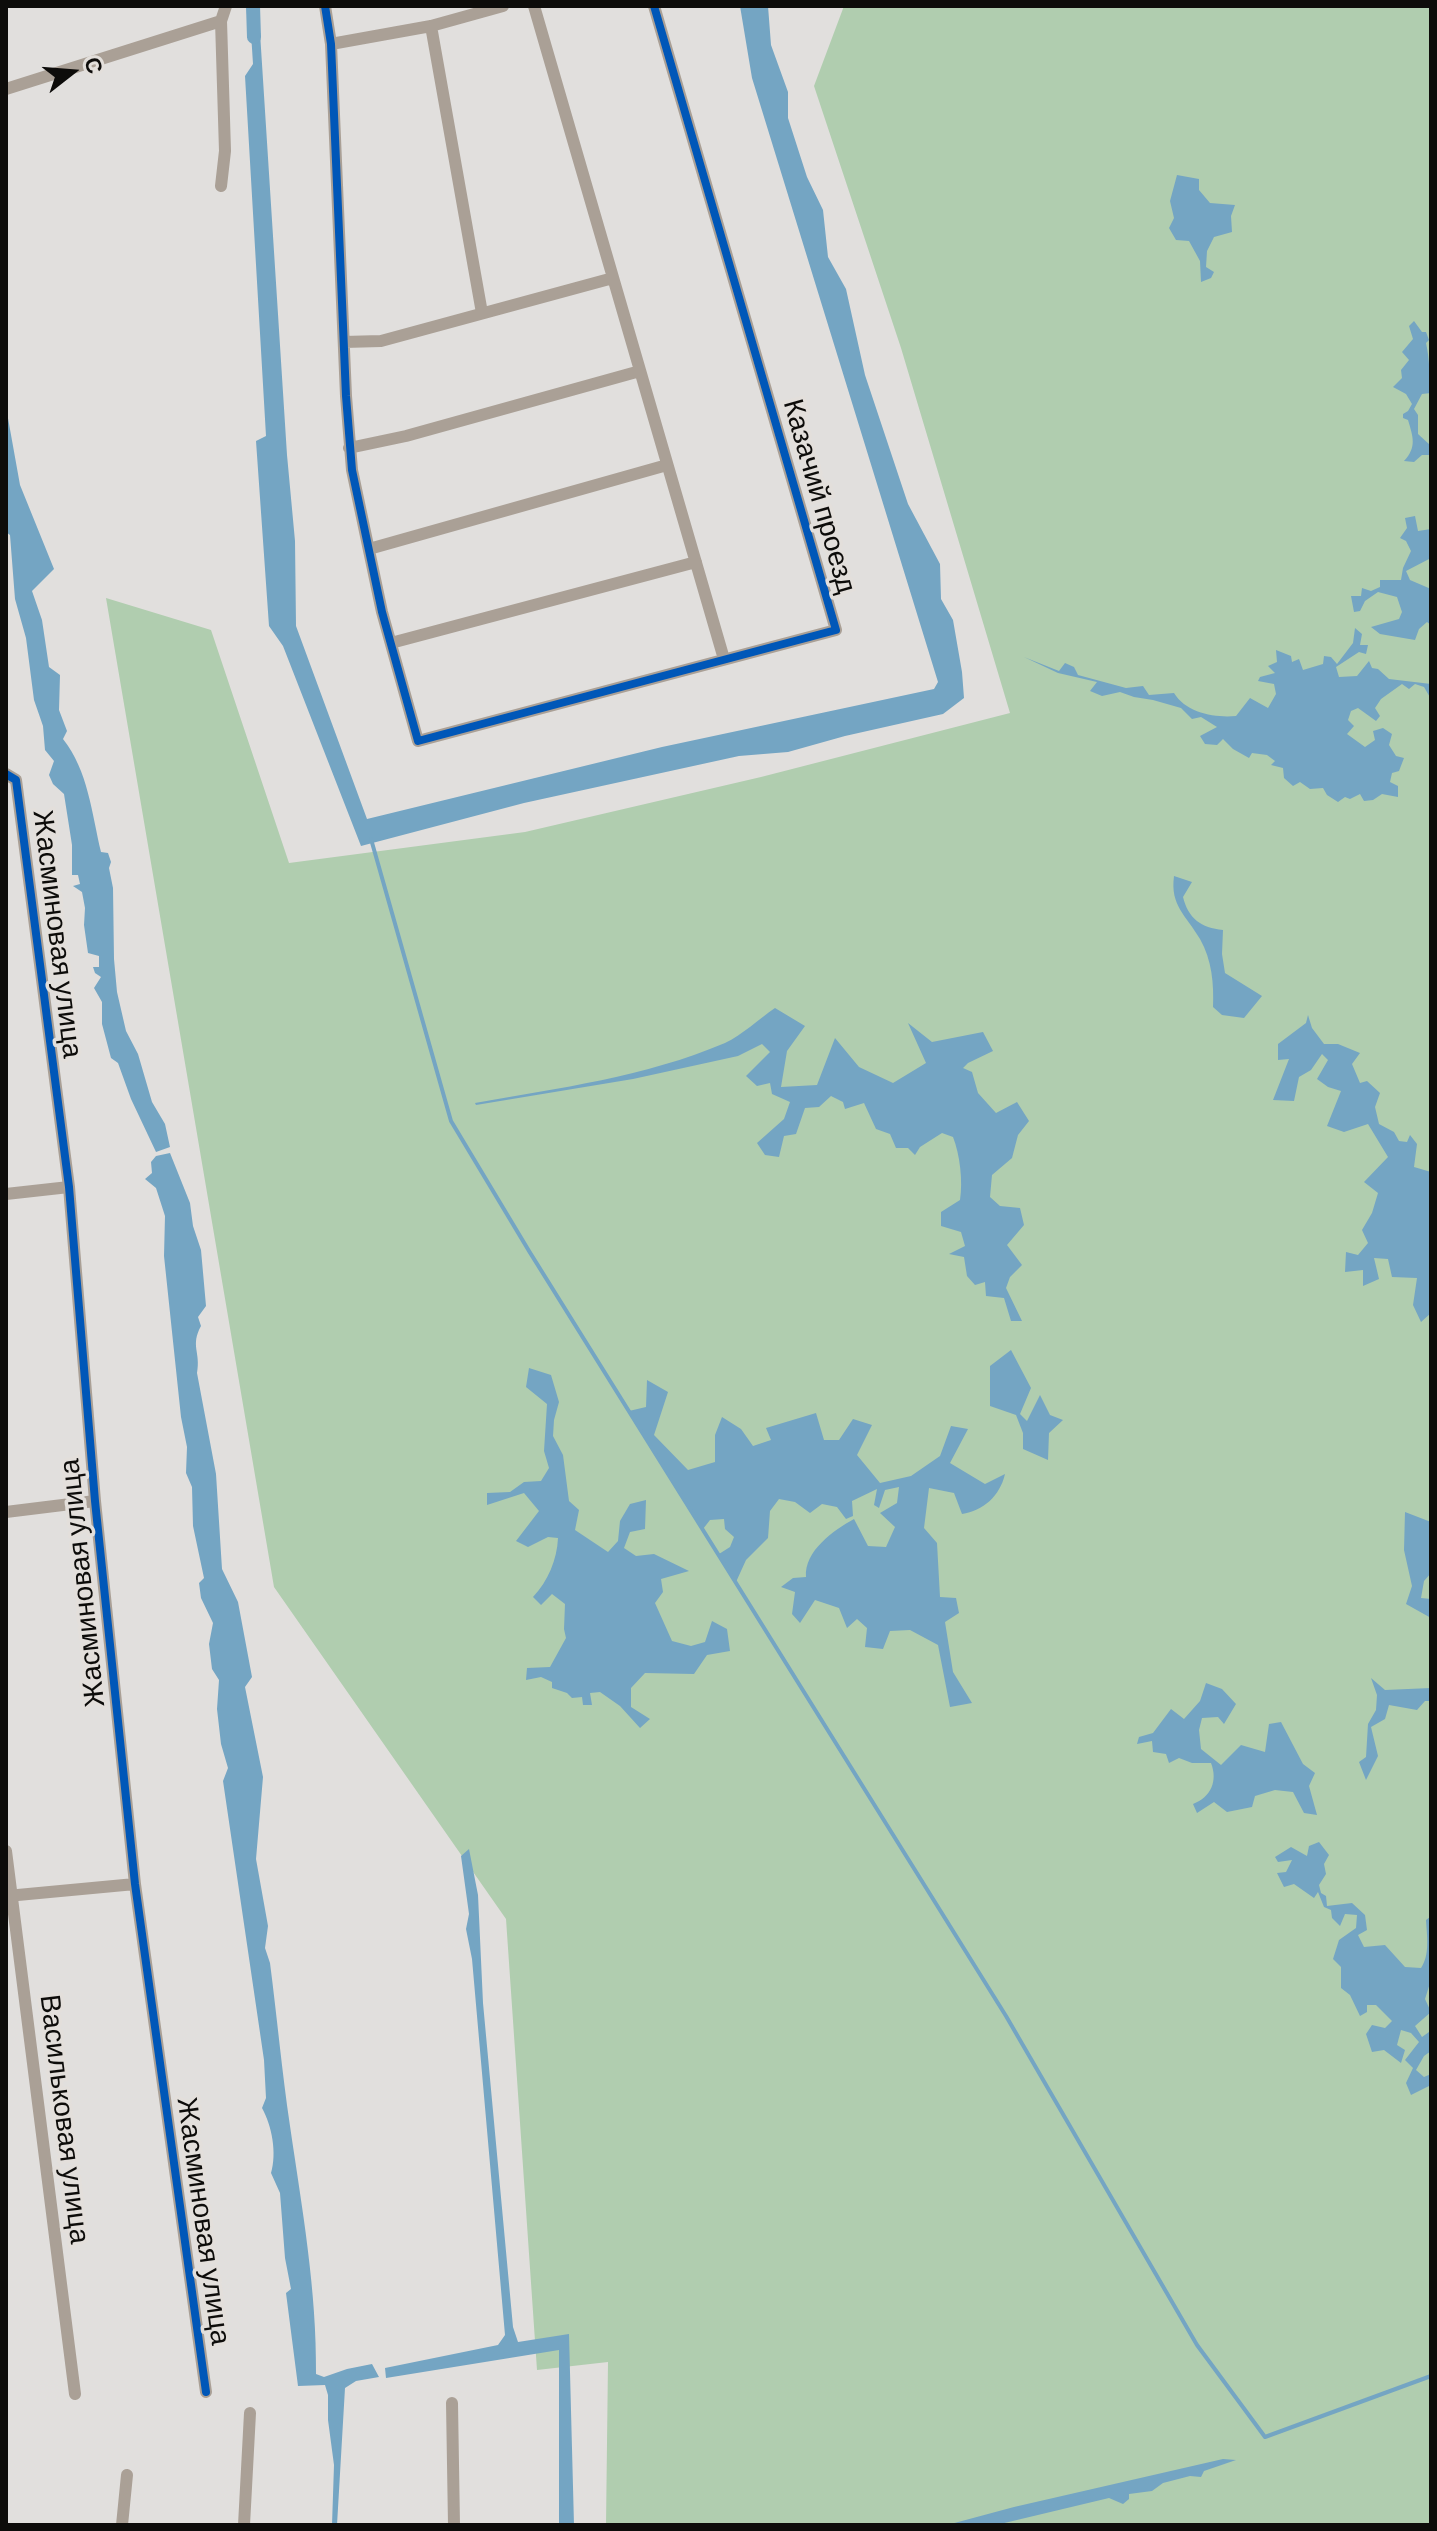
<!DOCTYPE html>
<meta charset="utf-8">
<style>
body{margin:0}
#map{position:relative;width:1437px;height:2531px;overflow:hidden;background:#e1dfdd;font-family:Barlow,sans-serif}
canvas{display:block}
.frame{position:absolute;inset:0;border:8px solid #0d0c0a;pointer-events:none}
.north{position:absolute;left:32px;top:32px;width:80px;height:80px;-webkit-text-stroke:6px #e3dfdb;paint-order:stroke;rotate:73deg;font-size:22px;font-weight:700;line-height:32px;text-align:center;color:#0d0c0a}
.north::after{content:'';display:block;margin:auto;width:28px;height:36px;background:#0d0c0a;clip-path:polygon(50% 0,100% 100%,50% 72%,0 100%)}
</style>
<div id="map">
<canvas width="1437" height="2531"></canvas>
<div class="frame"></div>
<div class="north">С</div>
</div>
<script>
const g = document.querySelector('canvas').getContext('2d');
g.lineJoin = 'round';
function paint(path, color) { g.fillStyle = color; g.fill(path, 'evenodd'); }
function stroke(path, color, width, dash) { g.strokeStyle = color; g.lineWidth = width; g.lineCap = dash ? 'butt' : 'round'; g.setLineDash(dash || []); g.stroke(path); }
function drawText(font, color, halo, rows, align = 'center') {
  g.font = font + ' Barlow,sans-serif'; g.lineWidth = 7; g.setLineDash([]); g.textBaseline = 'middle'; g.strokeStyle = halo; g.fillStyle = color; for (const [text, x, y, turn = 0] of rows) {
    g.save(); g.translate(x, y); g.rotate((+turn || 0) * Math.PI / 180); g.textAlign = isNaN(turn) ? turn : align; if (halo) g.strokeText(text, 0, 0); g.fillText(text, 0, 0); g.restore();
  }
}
const green = new Path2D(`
 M844 6H1431V2525H606L608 2362 537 2370 506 1919 274 1587 106 598 211 630 289 863 525 832 761 777 1010 713 901 348 814 86Z`);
const water = new Path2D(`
 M740 6H768L771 45 788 92V118L807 177 823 210 828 257 846 289 865 375 908 504 940 564 941 599 953 620 962 672 964 698 943 714 845 736 788 752 739 756 524 803 361 846 283 646 269 626 256 441 266 436 245 76 253 64 250 17H259L287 455 295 541 296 626 367 819 662 747 934 689 938 682 752 78Z
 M1177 175 1199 179V190L1210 203 1235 205 1231 216 1232 232 1214 237 1207 251 1206 267 1214 272 1211 278 1201 282 1200 261 1189 241 1176 240 1169 228 1174 218 1170 201Z
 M1414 321 1422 332H1426L1429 340 1426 343C1430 361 1429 374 1431 393L1422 394 1414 409 1418 415V434L1430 445 1431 455H1422L1414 462 1404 461C1417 447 1413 437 1408 420L1403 418V414L1408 411 1412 404 1406 394 1393 387 1402 378 1401 370 1409 360 1402 352 1413 339 1409 326Z
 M6 407 20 485 54 569 32 591 42 620 49 667 60 675 59 710 67 731 63 739C88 770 92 814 101 852L108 853 111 862 109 868 113 888 114 959 117 992 126 1031 138 1054 152 1102 165 1124 170 1147 156 1152 131 1099 118 1063 111 1058 102 1024V1002L94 988 101 977 95 973 93 967H99V956L88 953 84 925 85 908 82 892 73 886 80 884 78 875H72V845L64 794 53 784 49 775 54 761 45 750 43 726 34 700 26 638 15 599 10 535 6 532Z
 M1415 516 1418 531 1431 529V558L1406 571 1410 580 1431 589V625L1427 622 1419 629 1415 640 1380 634 1371 627 1399 619 1402 612 1397 597 1378 592 1365 601 1360 611 1354 612 1351 596H1361L1362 588 1371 591 1380 587V580H1401L1403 568 1411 551 1406 541 1400 538 1407 528 1405 518Z
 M1355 628 1362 634 1360 645H1368L1366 654 1359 652 1336 667 1339 677 1357 676 1369 661 1372 668 1378 669 1389 679 1431 684V699L1424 687 1415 684 1409 689 1402 684 1381 699 1375 708 1380 716 1376 721 1358 708 1351 711 1348 720 1354 726 1347 734 1365 747 1375 740 1373 731 1383 728 1392 734 1389 745 1396 756 1404 758 1399 771 1392 773 1390 782 1398 786V797L1382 794 1373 800 1364 801 1360 794 1350 799 1345 797 1338 802 1327 795 1323 788 1310 789 1300 782 1293 786 1284 778 1283 768 1271 765 1275 761 1267 755 1252 753 1249 758 1233 749 1223 739 1217 745 1205 744 1200 736 1217 727 1201 717 1192 719 1181 708 1153 700 1134 697 1120 692 1102 696 1090 691 1097 682 1058 673 1024 657 1059 671 1065 663 1074 667 1078 675 1126 688 1143 686 1149 695 1174 693C1186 713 1215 718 1236 716L1250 698 1268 708 1276 694 1274 684 1258 681 1260 677 1275 673 1268 666 1277 662 1276 650 1291 656 1292 662 1299 659 1303 670 1323 664 1324 656 1331 657 1337 664 1353 643Z
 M1174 876 1192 882 1183 897C1188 918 1201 928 1223 930L1222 954 1225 973 1262 996 1244 1018 1222 1015 1213 1007C1214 984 1212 960 1200 939 1186 915 1170 906 1174 876Z
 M775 1008 805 1026 787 1051 781 1087 817 1085 835 1038 859 1067 893 1083 926 1063 908 1023 932 1042 983 1032 993 1051 968 1063 963 1068 972 1072 978 1093 996 1113 1017 1102 1029 1121 1018 1135 1012 1158 992 1175 990 1197 1000 1206 1020 1208 1024 1225 1007 1245 1022 1265 1010 1277 1006 1288 1022 1321H1011L1004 1298 986 1296 985 1282 975 1285 967 1276 964 1257 949 1254 965 1246 961 1232 941 1226V1212L960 1200C963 1181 960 1155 953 1137L942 1133 920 1147 915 1155 908 1148H896L890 1134 876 1129 864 1103 845 1109 843 1102 831 1096 819 1107 805 1108 796 1134 784 1136 779 1157 765 1155 757 1143 784 1119 790 1102 772 1094 770 1083 757 1086 746 1076 770 1052 762 1044 738 1056 633 1079 476 1105 475 1103C559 1088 645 1077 725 1043 742 1035 759 1019 775 1008Z
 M1308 1015 1312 1028 1324 1044H1338L1360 1053 1352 1064 1360 1083 1367 1081 1380 1093 1375 1107 1379 1124 1394 1132 1399 1141 1407 1142 1410 1135 1417 1144 1414 1167 1431 1172V1313L1421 1322 1413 1305 1417 1278 1392 1277 1388 1259 1374 1258 1379 1279 1363 1286V1270L1345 1272 1346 1252 1358 1255 1368 1243 1362 1230 1372 1213 1378 1193 1364 1182 1388 1157 1368 1124 1344 1132 1327 1126 1341 1091 1328 1087 1317 1079 1328 1060 1322 1054 1311 1070 1299 1077 1294 1101 1273 1100 1289 1059 1278 1060V1044L1306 1023Z
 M170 1153 190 1203 193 1226 201 1250 206 1306 198 1317 201 1326C190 1346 201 1352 197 1373L216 1474 222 1569 238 1602 252 1677 245 1687 263 1777 256 1859 268 1926 265 1948 270 1963C277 2017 282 2072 290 2126 302 2208 317 2291 316 2374L324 2377 347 2369 372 2364 379 2377 356 2381 345 2388 337 2525H332L334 2465 328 2420V2395L325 2385 298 2386 286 2293 291 2289 285 2258 280 2193 271 2173C277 2153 272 2126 262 2108L266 2098 264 2060 223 1781 228 1768 221 1744 217 1709 219 1680 212 1669 209 1644 213 1623 201 1598 199 1583 204 1578 193 1526 192 1487 186 1473 187 1447 181 1417 164 1256 165 1216 156 1188 145 1179 152 1173 151 1162 156 1156Z
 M1011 1350 1031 1388 1020 1414 1027 1421 1040 1395 1050 1415 1063 1420 1049 1433 1048 1460 1023 1449V1433L1016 1415 990 1406V1366Z
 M529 1368 551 1375 559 1402 554 1420 553 1436 563 1455 569 1501 579 1510 575 1530 608 1552 618 1541 620 1521 630 1504 646 1500 645 1529 630 1532 624 1548 636 1556 654 1554 689 1571 661 1579 663 1592 655 1603 672 1641 691 1646 705 1642 712 1621 727 1629 730 1651 707 1655 694 1674 645 1673 631 1688V1707L650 1719 640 1728 620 1706 600 1692 590 1693 592 1705H583L582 1697 572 1698 567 1693 552 1688V1682L541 1677 526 1680 527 1668 550 1667 566 1638 564 1629 565 1604 552 1594 541 1605 533 1597C548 1581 557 1560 558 1538L548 1537 528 1547 516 1541 539 1511 524 1493 487 1505V1493L510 1492 524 1482 541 1481 549 1468 544 1451 547 1404 526 1387Z
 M647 1380 668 1392 654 1435 688 1470 715 1462V1435L722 1417 741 1429 753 1446 771 1440 766 1428 816 1413 824 1440H839L853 1419 872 1425 857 1455 880 1483 911 1476 940 1456 951 1426 968 1429 950 1463 985 1484 1005 1474C1000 1496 983 1511 962 1514L954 1493 929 1488 924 1528 937 1543 940 1597 956 1598 959 1613 945 1622 953 1672 972 1703 950 1707 938 1645 910 1630 890 1631 883 1649 865 1647 867 1628 857 1619 847 1628 839 1608 815 1600 800 1623 792 1614 795 1592 781 1587 793 1578 806 1577C804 1551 834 1530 854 1519L868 1546 886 1547 895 1527 880 1513 897 1503 899 1487 885 1490 879 1508 874 1505 877 1489 852 1501 853 1516 846 1519 837 1507 822 1504 810 1513 795 1502 779 1499 770 1511 768 1538 746 1560 736 1582 719 1554 730 1547 734 1537 725 1529 724 1519 710 1520 703 1529 629 1411 646 1407Z
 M1405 1512 1431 1522V1573L1424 1581 1421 1598 1431 1599V1618L1406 1604 1412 1586 1404 1550Z
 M1371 1678 1385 1690 1431 1688V1701H1425L1417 1710 1389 1705 1385 1719 1371 1727 1378 1756 1366 1780 1359 1762 1366 1757 1368 1724 1376 1710 1377 1695Z
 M1206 1683 1222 1689 1236 1704 1224 1724 1218 1717 1202 1718 1199 1730 1201 1749 1221 1765 1241 1745 1265 1752 1269 1724 1281 1722 1303 1764 1315 1773 1309 1786 1317 1815 1304 1813 1293 1792 1275 1790 1255 1796 1252 1807 1227 1812 1214 1802 1197 1813 1193 1804C1211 1797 1218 1781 1211 1763H1192L1179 1758 1169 1763 1166 1754 1153 1752 1152 1741 1137 1744 1139 1737 1153 1733 1171 1709 1184 1719 1200 1701Z
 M1319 1842 1329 1855 1324 1864 1326 1874 1319 1885 1321 1893 1326 1896 1327 1906 1352 1903 1365 1915 1367 1930 1358 1935 1364 1947 1385 1945 1405 1967 1421 1968C1430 1955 1427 1936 1426 1920L1430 1917 1431 1980 1425 1999 1431 2012 1415 2026 1422 2037 1429 2032 1431 2033V2051L1424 2056 1416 2070 1424 2077 1431 2074V2085L1411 2095 1406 2083 1413 2068 1405 2060 1419 2042 1411 2033 1401 2030 1397 2045 1405 2050 1401 2063 1384 2050 1372 2052 1366 2034 1372 2025 1385 2028 1392 2021 1376 2005H1367V2012L1360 2016 1350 1995 1341 1988V1967L1333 1959 1339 1940 1356 1928 1357 1915 1345 1914 1340 1926 1332 1918 1331 1910 1324 1907 1318 1892 1314 1898 1294 1884 1284 1887 1277 1873 1286 1872 1292 1860 1278 1862 1275 1857 1291 1847 1307 1856 1309 1846Z
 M469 1849 478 1895 483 2003 513 2327 518 2342 569 2334 574 2525H559V2350L386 2378 385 2368 498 2345 505 2335 472 1959 466 1929 469 1914 461 1856Z
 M1223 2459 1236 2460 1204 2471 1201 2477 1190 2476 1163 2483 1152 2491 1129 2494V2499L1123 2504 1109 2498 996 2525H947L1014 2507Z`);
const stream = new Path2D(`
 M371 839 451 1121 529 1251 1006 2016 1197 2345 1265 2437 1431 2376`);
const canal = new Path2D(`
 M253 6 254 37`);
const minor = new Path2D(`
 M325 6 331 44 346 396 352 470 382 612 418 741 836 630 654 6
 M534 6 724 659
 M431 26 482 313
 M331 44 431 26 503 6
 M6 89 221 21
 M221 186 225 151 221 21 226 6
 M344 342 381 341 613 278
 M349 448 406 436 640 371
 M369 549 667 465
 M391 643 696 562
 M6 774 16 780 69 1187 95 1501 135 1884 206 2392
 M6 1194 69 1187
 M6 1512 95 1501
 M6 1851 75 2394
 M7 1896 135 1884
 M452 2403 454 2525
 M122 2525 127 2475
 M244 2525 250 2413`);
const cycleway = new Path2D(`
 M325 6 331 44 346 396 352 470 382 612 418 741 836 630 654 6
 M6 774 16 780 69 1187 95 1501 135 1884 206 2392`);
const streetNames = [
 ["Казачий проезд",820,496,74],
 ["Жасминовая улица",58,934,83],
 ["Жасминовая улица",82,1583,-96],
 ["Васильковая улица",65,2119,83],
 ["Жасминовая улица",204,2221,82]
];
paint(green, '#b0cdaf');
paint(water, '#74a5c3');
stroke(stream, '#74a5c3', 4);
stroke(canal, '#74a5c3', 14);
stroke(minor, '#aaa096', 12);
stroke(cycleway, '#0057b8', 8);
drawText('28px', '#0d0c0a', '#e3dfdb', streetNames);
</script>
